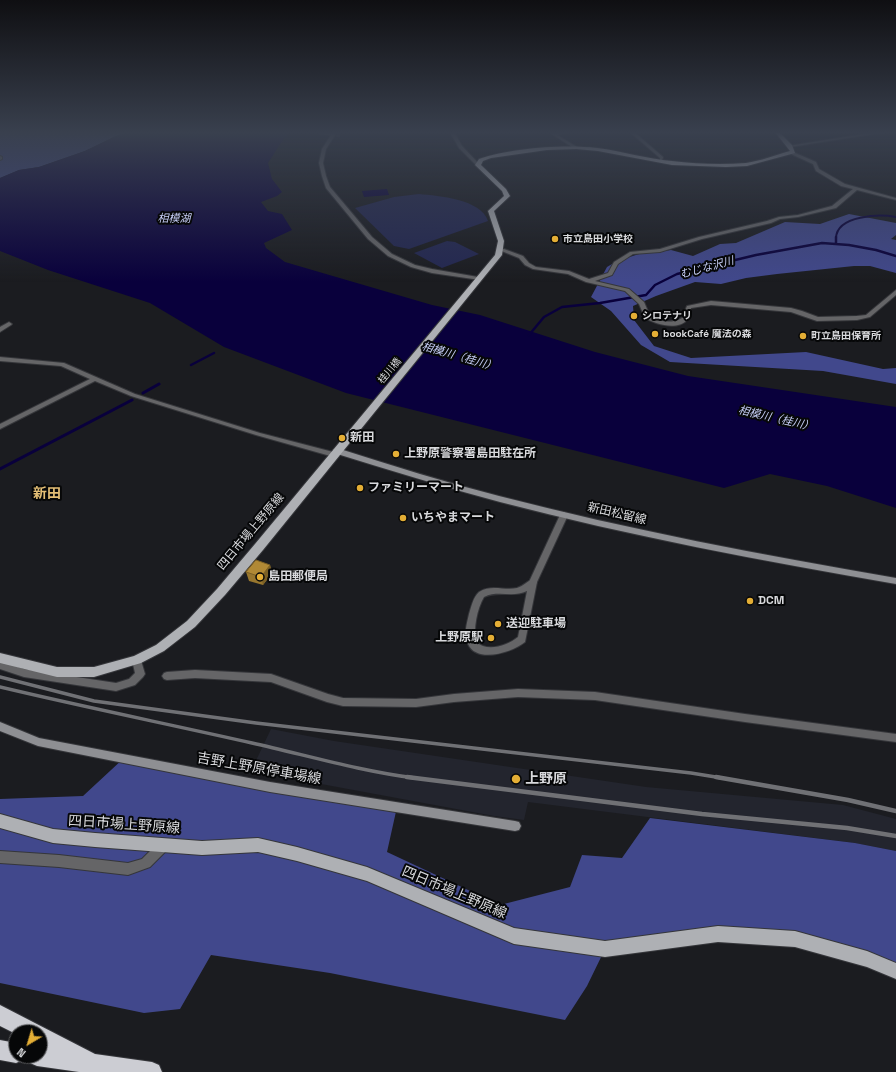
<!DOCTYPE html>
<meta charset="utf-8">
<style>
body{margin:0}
#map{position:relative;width:896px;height:1072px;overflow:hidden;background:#1b1c20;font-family:"Space Grotesk",sans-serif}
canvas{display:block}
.north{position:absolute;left:8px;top:1024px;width:40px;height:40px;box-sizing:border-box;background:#060708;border:1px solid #5a5b5d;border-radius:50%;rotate:218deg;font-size:11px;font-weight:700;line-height:16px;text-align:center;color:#d8d9dc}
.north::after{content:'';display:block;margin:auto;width:14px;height:18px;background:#e4ae35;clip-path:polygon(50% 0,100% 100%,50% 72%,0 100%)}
</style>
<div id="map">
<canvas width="896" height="1072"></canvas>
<div class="north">N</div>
</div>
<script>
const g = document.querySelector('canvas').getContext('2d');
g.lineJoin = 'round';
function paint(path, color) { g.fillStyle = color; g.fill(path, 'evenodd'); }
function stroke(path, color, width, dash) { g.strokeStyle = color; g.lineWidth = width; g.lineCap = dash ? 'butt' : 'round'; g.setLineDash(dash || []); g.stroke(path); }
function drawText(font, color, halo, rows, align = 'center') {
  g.font = font + ' "Space Grotesk","Noto Sans JP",sans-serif'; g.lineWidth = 4; g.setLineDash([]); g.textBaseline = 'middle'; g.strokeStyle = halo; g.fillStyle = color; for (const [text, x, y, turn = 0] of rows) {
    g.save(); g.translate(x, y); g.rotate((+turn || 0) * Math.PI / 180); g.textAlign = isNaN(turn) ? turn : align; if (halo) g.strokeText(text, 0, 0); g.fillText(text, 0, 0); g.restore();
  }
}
const built = new Path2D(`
 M271 729 334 741 646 787 843 805 896 819V851L855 843 528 802 524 820 494 816 251 771Z`);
const green = new Path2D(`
 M419 194C439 196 481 199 488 221L409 249 394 246 355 208 394 197Z
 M447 241 455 242 479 254 442 268 414 253Z`);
const forest = new Path2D(`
 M0 132H129L116 136 85 151 39 167 19 170 0 178Z
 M849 214 896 223V235L891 239 896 240V273L870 266H854L777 274 746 278 721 284 695 282 656 296 633 306 634 320 654 346 691 358 806 352 883 369 896 368V384L823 371 670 362 641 345 611 311 591 297 607 267 617 261 639 254 671 250 693 256 720 244 736 243 785 222 820 224Z
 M124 758 397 807 387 852 500 905 570 887 582 855 622 858 650 818 855 843 896 851V971L867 959 718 934 605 949 587 986 565 1020 330 973 211 955 180 1009 144 1013 0 983V799L83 796Z`);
const water = new Path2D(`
 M129 132H291L284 138 268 163 272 179 282 192 277 196 261 202 268 211 282 214 292 230 264 243 266 248 285 262 432 305 480 315 595 352 688 376 896 407V508L827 486 770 474 724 488 346 393 224 347 150 303 48 270 0 251V178L19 170 39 167 85 151 116 136Z
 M387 189 389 195 364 197 362 191Z`);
const streamFar2 = new Path2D(`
 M836 238C837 215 880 214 896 217`);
const streamFar1 = new Path2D(`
 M836 237V244
 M529 335 544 317 562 307 600 303 646 295 655 285 677 274 756 255 822 243 849 245 876 250 896 256
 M191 365 214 353`);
const stream = new Path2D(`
 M143 393 159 384
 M0 469 132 400`);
const minorTunnel = new Path2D(`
 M330 134 340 135`);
const minor = new Path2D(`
 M333 132H337L326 149 323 163 326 176 330 187 372 237 392 254 415 265 432 269 478 277 481 279 480 280 432 273 411 267 388 256 368 239 326 188 322 176 319 163 322 149 331 135 320 134 322 133 332 134Z
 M450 132H454L462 146 479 164V166H477L459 148Z
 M560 132H567L557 135 577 147V149H575L552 134Z
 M630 132H634L663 157 662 162H660V158Z
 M877 132H886L790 147 788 146Z
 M791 152H793L816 162 819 169 845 184 896 198V200L857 190 836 208 798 217 780 219 771 223 702 239 660 252 633 254 618 264 612 275 595 281 629 289 644 302 650 316C661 322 671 324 682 318L687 306 711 301 791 308 802 311 818 317 857 316 866 315 896 290V295L870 317 857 320 817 321 791 312 711 305 691 308C690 312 689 318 687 320 677 331 655 324 645 318L639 304 625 291 586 282 568 274 533 269 525 265 519 258 499 250 504 249 523 256 529 263 536 267 569 271 589 279 608 273 614 262 630 252 660 249 699 237 767 221 779 217 798 215 832 206 853 189 841 186 816 171 813 164 791 154Z
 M0 156 2 157V159L0 160Z
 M9 322 12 324 11 325 0 332V327Z
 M0 357 64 363 135 394 260 433 337 453 338 455 334 457 256 435 131 396 95 381 0 429V424L90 379 61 366 0 361Z
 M533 579 536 580 537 582 525 642C513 652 477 664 468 644 463 636 467 623 469 614 471 608 473 597 479 592 491 584 505 591 517 588 524 586 527 581 533 579ZM527 591 518 637C507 646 487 652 476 642 473 629 477 609 484 597 498 590 513 598 527 591Z
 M137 656 140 657 145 674 143 677 135 685 116 691 24 677 0 669V661L24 669 116 683 129 679 135 673 132 660 134 657Z
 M195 670 271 674 328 694 343 698 416 699 454 694 518 689 595 692 745 714 896 734V742L745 722 595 700 518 697 454 702 416 707 343 706 327 702 271 682 195 678 167 680 164 679 162 676 164 673 167 672Z
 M164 840 168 841 170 845 168 849 150 867 128 875 59 867 0 863V851L59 855 128 863 142 859 160 841Z`);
const tertiary = new Path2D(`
 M564 512 568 515 537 582 536 584H530L529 582 560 515Z`);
const secondary = new Path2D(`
 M334 449H340C393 466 445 482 499 496 630 530 763 555 896 578V584C763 561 630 536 500 502 444 487 389 470 334 453L333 451Z
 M0 722 39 738 270 782 515 821 519 822 521 826 519 830 515 831 270 792 38 746 0 731Z`);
const primary = new Path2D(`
 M775 132H779L792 145 795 153 747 166 726 167 672 165 598 151 576 149 547 150 491 158 483 161 481 165 506 189 510 196 494 211 504 241 502 255 263 550 225 595 195 627 164 651 141 663 94 677H57L0 663V653L57 667H94L134 656 156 645 187 621 217 589 255 544 495 255 498 241 488 211 504 196 502 191 475 165 479 159C511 148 564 144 597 148 622 151 647 159 672 161 696 164 722 165 746 163 760 161 776 155 790 151Z
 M0 814 53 829 95 833 202 841 258 838 297 847 367 867 514 928 605 941 718 926 795 931 867 951 896 963V979L867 967 795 947 718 942 605 957 514 944 367 881 297 861 258 852 202 855 95 847 53 843 0 828Z`);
const motorway = new Path2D(`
 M0 1005 95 1054 152 1062 159 1065 162 1072H79L37 1066 30 1063 27 1056H40V1032H16V1034L0 1026Z
 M0 1040 16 1043V1056H25L23 1060 16 1063 0 1060Z`);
const railFar1 = new Path2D(`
 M0 677 94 701 256 723 691 773 722 778
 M0 687C84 707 168 724 252 743 306 755 360 771 415 778`);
const rail = new Path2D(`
 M407 777 702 814 847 828 896 836
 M716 777 848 800 896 811`);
const wall = new Path2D(`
 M270 565 272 573 263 585 249 581 246 572Z`);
const shadedWall = new Path2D(`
 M270 565 272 573 263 585 261 577Z`);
const building = new Path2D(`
 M256 560 270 565 261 577 246 572Z`);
const markers = [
 [555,239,4,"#e4ae35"],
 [634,316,4,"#e4ae35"],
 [655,334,4,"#e4ae35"],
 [803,336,4,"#e4ae35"],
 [342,438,4,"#e4ae35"],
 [396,454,4,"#e4ae35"],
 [360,488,4,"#e4ae35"],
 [403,518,4,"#e4ae35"],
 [260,577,4,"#e4ae35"],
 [750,601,4,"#e4ae35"],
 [498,624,4,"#e4ae35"],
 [491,638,4,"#e4ae35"],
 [516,779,5,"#e4ae35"]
];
const farPoinames = [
 ["市立島田小学校",563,239],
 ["シロテナリ",642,316],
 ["bookCafé 魔法の森",663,334],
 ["町立島田保育所",811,336]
];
const farStreetnames = [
 ["桂川橋",390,371,-50]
];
const farWaternames = [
 ["相模湖",174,219],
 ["むじな沢川",707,268,-15],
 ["相模川（桂川）",459,357,16],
 ["相模川（桂川）",776,419,13]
];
const poiNames = [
 ["新田",350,438],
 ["上野原警察署島田駐在所",404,454],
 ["ファミリーマート",368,488],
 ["いちやまマート",411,518],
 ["島田郵便局",268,577],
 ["DCM",758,601],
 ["送迎駐車場",506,624],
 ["上野原駅",483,638,"right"]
];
const streetNames = [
 ["新田松留線",617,514,13],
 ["四日市場上野原線",251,532,-50]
];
const quarterNames = [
 ["新田",47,494]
];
const nearStreetnames = [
 ["吉野上野原停車場線",259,769,10],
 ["四日市場上野原線",124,825,4],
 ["四日市場上野原線",454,893,23]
];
const nearPoinames = [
 ["上野原",525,779]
];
paint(built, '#23252e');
paint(green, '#232751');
paint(forest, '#41488c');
paint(water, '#09003c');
stroke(streamFar2, '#09003c', 2);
stroke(streamFar1, '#09003c', 2.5);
stroke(stream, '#09003c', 3);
stroke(minorTunnel, '#37383c', 4.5, [4.5, 2]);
stroke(minor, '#35363a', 2);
stroke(tertiary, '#35363a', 2);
stroke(secondary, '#35363a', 2);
stroke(primary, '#35363a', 2);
stroke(motorway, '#35363a', 2);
paint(minor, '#656567');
paint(tertiary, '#656567');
paint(secondary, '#8e8f93');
paint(primary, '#aeb0b4');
paint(motorway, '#cccdd3');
stroke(railFar1, '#707175', 3.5);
stroke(rail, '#707175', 4.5);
paint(wall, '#98762e');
paint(shadedWall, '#7c6025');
paint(building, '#b18935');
stroke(building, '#7c6025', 1);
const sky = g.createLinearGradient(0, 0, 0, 282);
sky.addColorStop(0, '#0f0f12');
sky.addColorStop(0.47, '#39404e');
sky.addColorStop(1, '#39404e00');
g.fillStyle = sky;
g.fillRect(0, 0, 896, 282);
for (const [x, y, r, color] of markers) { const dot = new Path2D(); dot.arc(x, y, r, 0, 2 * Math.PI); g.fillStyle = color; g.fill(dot); stroke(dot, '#060708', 1.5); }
drawText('bold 10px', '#d8d9dc', '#060708', farPoinames, 'left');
drawText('10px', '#d8d9dc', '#060708', farStreetnames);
drawText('italic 11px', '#c7cff7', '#060708', farWaternames);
drawText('bold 12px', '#d8d9dc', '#060708', poiNames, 'left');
drawText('12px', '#d8d9dc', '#060708', streetNames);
drawText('bold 14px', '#e2bd75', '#060708', quarterNames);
drawText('14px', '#d8d9dc', '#060708', nearStreetnames);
drawText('bold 14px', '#d8d9dc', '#060708', nearPoinames, 'left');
</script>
